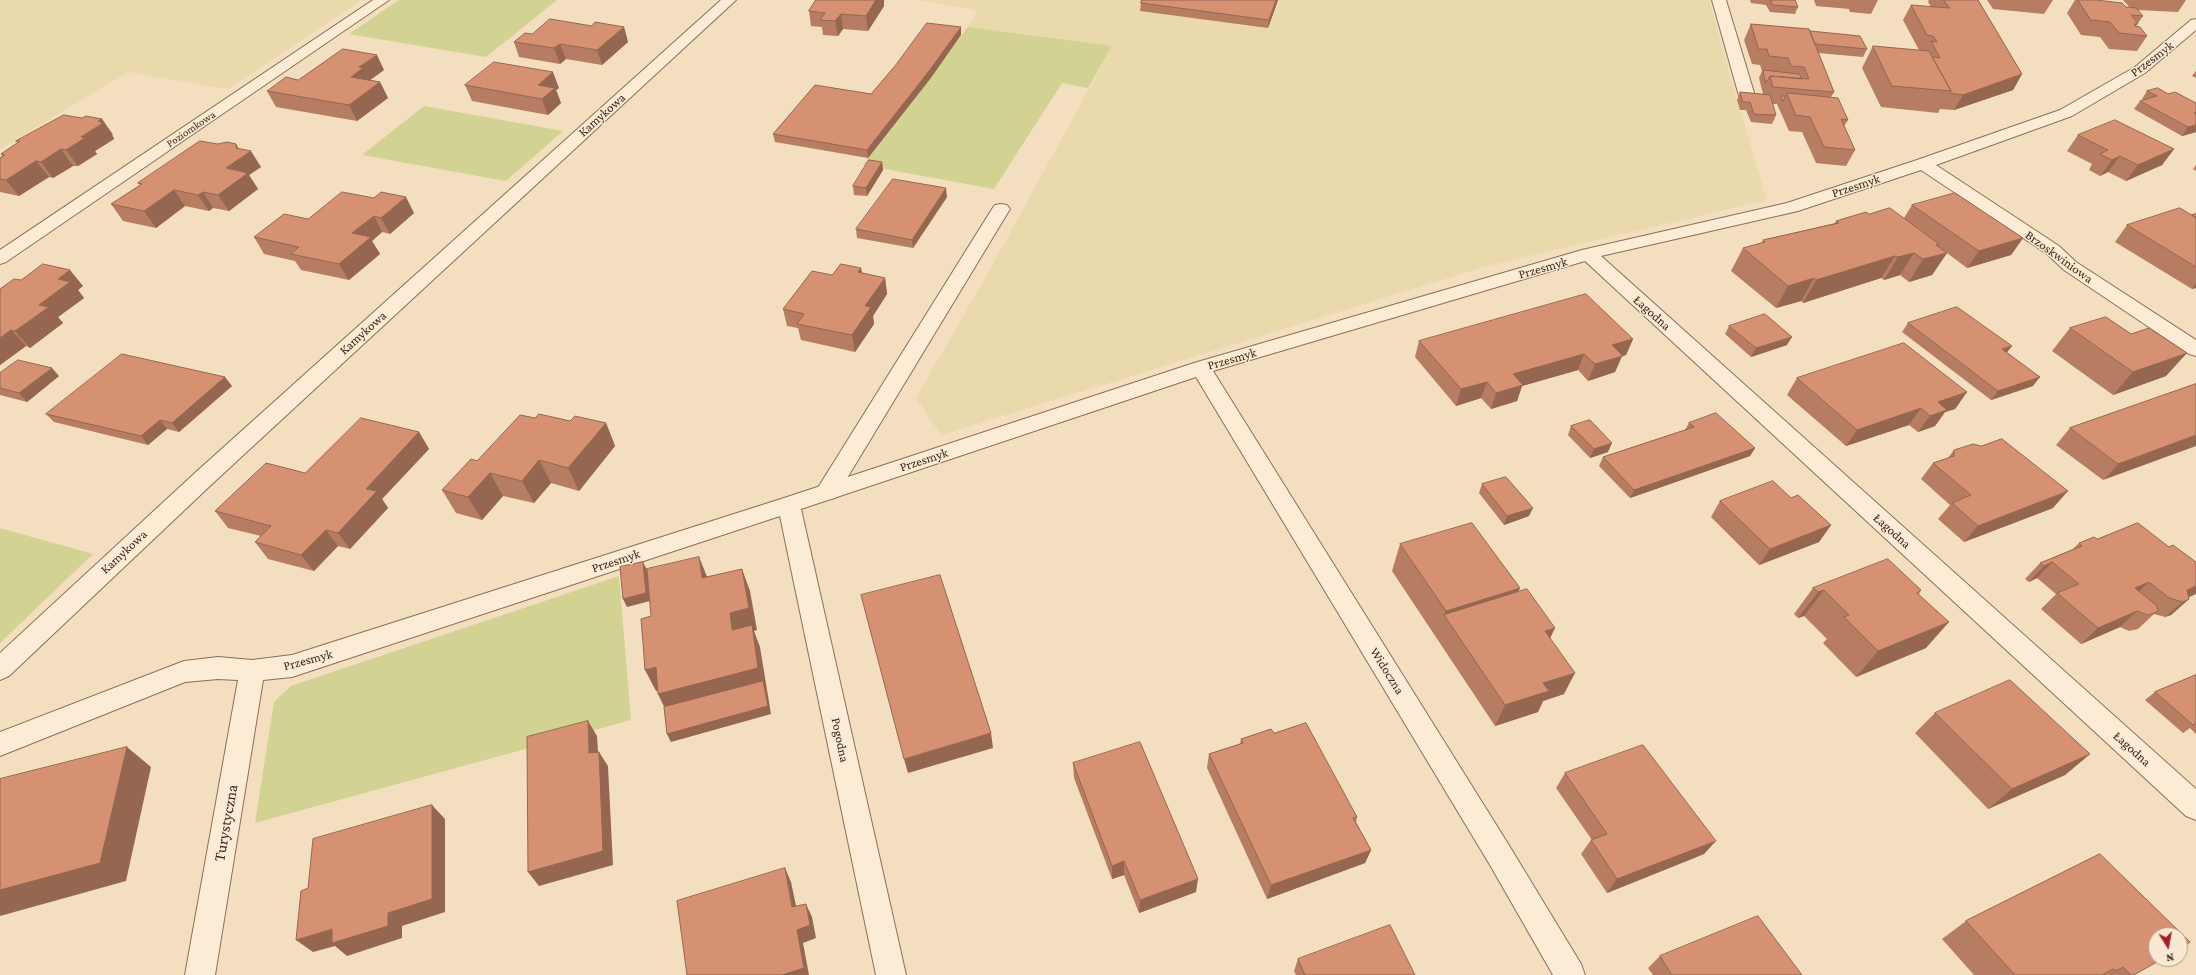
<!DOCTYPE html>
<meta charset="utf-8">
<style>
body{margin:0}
#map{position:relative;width:2196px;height:975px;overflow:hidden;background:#f3dec0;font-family:"Crimson Pro",serif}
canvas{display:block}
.north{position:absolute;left:2148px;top:927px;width:40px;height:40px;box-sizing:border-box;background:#f9e9d1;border:1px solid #ad9c89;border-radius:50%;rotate:169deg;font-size:11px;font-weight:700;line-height:16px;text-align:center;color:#3c281c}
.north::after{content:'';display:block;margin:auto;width:14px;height:18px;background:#a41f2e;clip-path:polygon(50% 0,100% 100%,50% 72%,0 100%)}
</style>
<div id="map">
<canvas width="2196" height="975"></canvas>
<div class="north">N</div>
</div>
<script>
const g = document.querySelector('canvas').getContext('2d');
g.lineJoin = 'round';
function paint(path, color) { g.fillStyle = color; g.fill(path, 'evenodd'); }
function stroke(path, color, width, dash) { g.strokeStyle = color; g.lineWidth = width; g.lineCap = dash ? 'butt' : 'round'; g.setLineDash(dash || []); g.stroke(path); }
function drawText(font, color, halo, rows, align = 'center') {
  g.font = font + ' "Crimson Pro",serif'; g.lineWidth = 3; g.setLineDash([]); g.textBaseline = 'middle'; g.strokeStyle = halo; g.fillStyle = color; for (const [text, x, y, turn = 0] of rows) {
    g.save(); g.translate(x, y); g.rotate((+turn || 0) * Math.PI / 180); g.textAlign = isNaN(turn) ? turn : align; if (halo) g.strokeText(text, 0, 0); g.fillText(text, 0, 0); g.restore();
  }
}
const farmland = new Path2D(`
 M0 0H362L228 89 128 72 0 149Z
 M918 0H1709L1737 100 1767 200 1487 266 941 435 916 398 988 273 1112 47 968 27 978 10Z`);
const green = new Path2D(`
 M399 0H557L486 57 349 34Z
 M968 27 1112 46 1088 88 1062 83 994 189 863 165Z
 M424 106 563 131 506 181 362 155Z
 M0 528 93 554 0 643Z
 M619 576 631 720 255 823 274 702 291 686Z`);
const lane = new Path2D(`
 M1712 0H1726L1755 96 1752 99H1742L1739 96Z
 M1001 204 1007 205 1010 209 835 498 827 500 819 498 816 492 819 486 992 209 995 205Z
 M204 470 212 472 215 478 212 484 9 676 0 680V653L196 472Z`);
const street = new Path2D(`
 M373 0H389L6 262 0 264V250Z
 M721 0H736L212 484 204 486 196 484 193 478 196 472Z
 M2196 19V30L2145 73 2072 116 1936 165 2059 246 2076 262 2196 340V356L2189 354 2064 270 2047 254 1921 170 1798 211 1601 256 2196 789V820L2186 816 1585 261 1213 371 1510 847 1581 964 1585 975H1553L1490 865 1196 377 801 509 906 975H876L780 516 292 677 263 680 215 975H185L238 680 218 679 185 682 0 756V732L184 661 218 657 252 660 292 655 781 499 1194 363 1582 250 1787 203 1917 160 2060 110 2135 67 2191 20Z`);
const wall = new Path2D(`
 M816 0H884V6L868 31 843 29 838 36 823 35 822 27 811 26 809 11Z
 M1142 0H1278L1268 28 1140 11 1141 3Z
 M1750 0H1795L1798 7 1795 14 1770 12 1766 5 1751 3Z
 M1810 0H1878L1871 14 1850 12 1849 9 1816 6 1814 0Z
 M1929 0H1978L2022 74 2013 90 1954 110 1940 109 1938 113 1881 107 1862 68 1873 46 1925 51 1919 50 1903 20 1911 5 1931 7 1928 2Z
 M1987 0H2053L2044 14 1993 9Z
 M2075 0H2096L2126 7 2130 8 2123 0H2186L2178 12 2137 10 2143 16 2136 26 2147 36 2137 51 2109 49 2100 37 2081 35 2067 13Z
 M1751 24 1810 31 1867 49 1863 57 1818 53 1834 92 1831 97 1848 120 1844 126 1855 150 1846 166 1816 163 1802 132 1789 131 1777 104H1772L1776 115 1772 124 1751 122 1746 110H1740L1737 100 1740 92 1763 94 1759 78 1762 71 1760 65 1752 64 1744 40Z
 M592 26 624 27 628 42 602 65 566 59 560 64 519 57 514 42 532 34Z
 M961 35 930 79 868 158 775 142 773 134 871 94Z
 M384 70 370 80 380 82 388 98 357 121 276 107 267 91 298 80Z
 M2196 71V78L2192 76Z
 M465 85 559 88 556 90 561 103 548 115 472 101Z
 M2147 91 2168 94 2196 103V132L2182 136 2134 109 2140 101 2143 100 2142 99Z
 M82 118 102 119 113 135H112L114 139 95 151 97 154 78 166H73L53 178 49 177 19 196 0 192V158L2 156 1 154 18 143 16 141Z
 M2078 135 2174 149 2162 165 2126 181 2108 172 2100 176 2089 170 2092 164 2067 151Z
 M218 144H236L238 148 261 167 249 175 258 189 229 211 213 208 209 211 185 206 156 228 123 221 111 204 140 185 138 183Z
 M882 162 883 170 867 196 854 195 853 186Z
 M2196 165V171L2193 169Z
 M947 197 913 248 857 238 856 229Z
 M1912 205 2023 238 2011 255 1967 268 1947 253 1932 275 1909 282 1900 275 1884 280 1881 278 1803 303 1801 301 1776 308 1731 271 1743 248 1761 243 1763 240 1835 223 1836 221 1869 214 1904 218Z
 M414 213 390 234 382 232 372 241 380 254 349 280 301 270 295 261 264 254 254 237 308 219Z
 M2196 214V288L2192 289 2115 242 2127 225 2192 215Z
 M861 268 862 273 885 278 887 294 873 316 874 324 855 352 801 340 798 328 787 326 783 309 832 275Z
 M83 286 78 290 84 298 58 317 63 323 30 348 26 346 0 365V289Z
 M1908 323 2007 353 2033 386 1991 400 1902 332Z
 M1729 326 1787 345 1751 357 1725 334Z
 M2070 328 2131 334 2166 376 2113 395 2052 351Z
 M1633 339 1626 355 1622 356 1615 372 1588 381 1578 370 1522 386 1517 401 1491 409 1481 398 1456 406 1415 357 1419 341Z
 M0 373 59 376 27 402 0 395Z
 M1797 378 1967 392 1955 409 1945 412 1935 426 1918 432 1909 425 1846 446 1787 395Z
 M2196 384 2103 480 2056 445 2070 428Z
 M232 386 179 432 167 429 148 445 54 422 46 414Z
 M535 418 606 423 615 446 579 491 551 483 534 503 503 496 482 520 456 513 442 490 477 461Z
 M1689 423 1755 448 1750 456 1630 498 1599 466 1603 457 1685 430Z
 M1571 426 1608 452 1590 458 1568 435Z
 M419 432 429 449 382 499 388 508 350 549 338 546 314 571 268 559 255 542 261 536 228 528 215 511 305 473Z
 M1954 450 2053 508 1964 542 1938 519 1950 505 1921 479 1933 463 1948 458Z
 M1482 484 1529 516 1504 525 1479 493Z
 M1791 498 1831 525 1819 542 1759 565 1711 517 1720 501Z
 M2079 543 2188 598 2189 599 2171 615 2165 617 2154 614 2138 629 2129 631 2120 627 2081 644 2041 609 2056 594 2037 578 2029 582 2025 579 2040 563 2073 549Z
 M1400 544 1518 592 1550 638 1564 694 1543 701 1538 712 1495 726 1392 571Z
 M1813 588 1921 590 1919 594 1926 648 1856 677 1823 643 1827 639 1804 616 1798 618 1794 614Z
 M2196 675V734L2190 728 2183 733 2145 700 2155 692Z
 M1935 713 2090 754 2065 775 1988 809 1915 733Z
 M1274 733 1357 817 1356 822 1371 850 1365 863 1267 899 1207 768 1209 754 1240 744 1241 739Z
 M1073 763 1196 892 1139 913 1124 875 1112 879 1074 778Z
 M1565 773 1704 854 1607 893 1581 854 1591 840H1592L1556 788Z
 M2100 854 2134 975H1974L1942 939 1966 921Z
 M1660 956 1802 975H1653L1648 968Z
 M1298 959 1415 975H1296L1294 971Z`);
const shadedWall = new Path2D(`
 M876 0H884V6L868 31 866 16Z
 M1276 0H1278L1268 28 1269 20Z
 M841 14 843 29 838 36 835 21Z
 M624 27 628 42 602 65 597 50Z
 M961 27V35L930 79 868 158 867 150Z
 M560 44 566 59 560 64 554 48Z
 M377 55 384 70 370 80 351 77 359 67Z
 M553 72 559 88 556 90 561 103 548 115 542 99 538 85Z
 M2022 74 2013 90 1954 110 1963 95Z
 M380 82 388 98 357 121 349 105Z
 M102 119 113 135H112L114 139 95 151 97 154 78 166 66 150 98 121Z
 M2196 125V132L2182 136 2188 127Z
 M236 144 243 156 251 151 261 167 249 175 258 189 229 211 218 195 226 168 236 148Z
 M61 149 73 166 53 178 41 162Z
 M2174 149 2162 165 2126 181 2138 165Z
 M2120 156 2108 172 2100 176 2112 160Z
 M36 161 49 177 19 196 6 180Z
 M882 162 883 170 867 196 866 188Z
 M946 188 947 197 913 248 912 240Z
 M174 190 185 206 156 228 144 211Z
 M203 192 213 208 209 211 198 195Z
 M406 197 414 213 390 234 381 218Z
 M374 216 382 232 372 241 380 254 349 280 339 264 352 233Z
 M2023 238 2011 255 1967 268 1979 251Z
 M1939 244 1931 257 1947 253 1932 275 1909 282 1923 259 1936 245Z
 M1914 253 1900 275 1884 280 1898 257Z
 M1895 256 1881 278 1803 303 1816 280Z
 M861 268 864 285 858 272Z
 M70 270 83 286 78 290 84 298 58 317 63 323 30 348 15 331 39 305 58 279Z
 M885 278 887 294 873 316 874 324 855 352 852 335 865 306Z
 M1814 278 1801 301 1776 308 1788 286Z
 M2196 284V288L2192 289Z
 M11 330 26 346 0 365V338Z
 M1792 337 1787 345 1751 357 1756 348Z
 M1633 339 1626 355 1622 356 1615 372 1588 381 1595 364 1612 345Z
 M2012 346 2005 355 2002 349Z
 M2187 353 2166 376 2113 395 2133 372Z
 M1584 354 1578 370 1522 386 1517 401 1491 409 1496 393 1513 374Z
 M52 368 59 376 27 402 19 393Z
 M225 377 232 386 179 432 172 423Z
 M2040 377 2033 386 1991 400 1998 391Z
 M1487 382 1481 398 1456 406 1461 389Z
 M1967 392 1955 409 1945 412 1935 426 1918 432 1930 416 1938 402Z
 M1921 408 1909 425 1846 446 1857 430Z
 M160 420 167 429 148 445 141 436Z
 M606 423 615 446 579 491 568 468Z
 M419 432 429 449 382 499 388 508 350 549 338 533 366 489Z
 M2196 435V446L2103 480 2118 464Z
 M1612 443 1608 452 1590 458 1594 449Z
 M1755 448 1750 456 1630 498 1634 490Z
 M539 460 551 483 534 503 522 481Z
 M490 473 503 496 482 520 468 497Z
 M2068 491 2053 508 1964 542 1978 526Z
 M1533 508 1529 516 1504 525 1507 516Z
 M1831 525 1819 542 1759 565 1770 549Z
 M326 530 338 546 314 571 301 555Z
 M699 557 708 579 702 578Z
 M643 562 647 570 650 601 627 607 623 599Z
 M2052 562 2037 578 2029 582 2044 566Z
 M742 569 750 591 757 630 754 631 760 647 771 714 671 742 667 734 668 715 658 694 732 630 730 613Z
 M2149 582 2132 598 2135 588Z
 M2196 586V594L2181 601 2187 590Z
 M1520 588 1508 614 1444 615 1446 611Z
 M1824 590 1804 616 1798 618 1818 592Z
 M2189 599 2171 615 2165 617 2183 602Z
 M2137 611 2120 627 2081 644 2098 628Z
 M1949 622 1926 648 1856 677 1878 651Z
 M1555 628 1545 649V631Z
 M656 667 666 689 656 691 645 670Z
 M1575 673 1564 694 1543 701 1538 712 1495 726 1505 705 1543 683Z
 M588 721 597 736 599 768 589 753Z
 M991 733 993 748 908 773 904 759Z
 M127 747 151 767 126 881 0 916V890Z
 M599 752 608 766 613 865 539 886 528 872Z
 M2090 754 2065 775 1988 809 2012 789Z
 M432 805 445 819V912L402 926V938L347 956 335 946 313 952 296 940 388 913Z
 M1716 841 1704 854 1607 893 1617 879Z
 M1371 850 1365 863 1267 899 1271 885Z
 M1124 861V875L1112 879V866Z
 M785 868 791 882 799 920 792 907Z
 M1198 879 1196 892 1139 913 1140 900Z
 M806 904 812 917 816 938 803 943 809 975H782Z`);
const building = new Path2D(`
 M816 0H876L866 16 841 14 835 21 820 20 825 13 809 11Z
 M1142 0H1276L1269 20 1141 3Z
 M1771 0H1795L1798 7 1773 5Z
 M1944 0H1978L2022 74 1963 95 1950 93 1951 91 1932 57 1940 58 1931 41 1937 42 1933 36 1927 35 1911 5 1949 8Z
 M2078 0H2096L2122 3 2126 7 2136 8 2143 16 2131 15 2138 24H2134L2135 26 2140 27 2147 36 2119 33 2110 22 2091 20Z
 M550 19 592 26 595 22 624 27 597 50 560 44 554 48 514 42 525 33 532 34Z
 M927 23 961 27 929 71 867 150 773 134 815 85 871 94 895 66Z
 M1751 24 1809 29 1834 92 1773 87 1770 76 1809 79 1804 67 1791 66 1788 58 1769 56 1767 49H1759Z
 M1810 31 1860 36 1867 49 1815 44Z
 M1873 46 1929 51 1951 91 1892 86Z
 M343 49 377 55 359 67 363 68 351 77 380 82 349 105 267 91 286 77 298 80Z
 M494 62 553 72 538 85 555 88 542 99 465 85Z
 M1763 70 1799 74 1802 79 1770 76 1766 83Z
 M2158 88 2168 94 2175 92 2196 103V112L2194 113 2196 114V125L2188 127 2140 101 2157 96 2147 91Z
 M1740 92 1770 95 1776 115 1754 114 1750 102H1743Z
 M1787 93 1838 98 1848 120 1841 119 1855 150 1824 147 1810 117 1796 115Z
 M1781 96H1786L1783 101Z
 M64 115 82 118 86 116 102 119 98 121 103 123 81 137 85 138 66 150 61 149 41 162 36 161 6 180 0 179V158L5 155 1 154 20 141H16Z
 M2115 120 2174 149 2138 165 2120 156 2112 160 2100 154 2108 150 2078 135Z
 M200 141 218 144 227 142 236 144V148L251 151 226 168 248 173 218 195 203 192 198 195 174 190 144 211 111 204 142 184 138 183Z
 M869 160 882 162 866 188 853 186Z
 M893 179 946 188 912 240 856 229Z
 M342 192 374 198 381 192 406 197 381 218 374 216 352 233 371 237 339 264 291 254 299 247 254 237 284 214 308 219Z
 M1955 193 2023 238 1979 251 1912 205Z
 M1890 208 1939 244 1936 245 1947 253 1923 259 1914 253 1898 257 1895 256 1816 280 1814 278 1788 286 1743 248 1765 242 1763 240 1839 223 1836 221 1866 212 1869 214Z
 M2180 208 2196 218V267L2127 225Z
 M2196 214V218L2192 215Z
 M43 264 70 270 58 279 70 282 39 305 49 307 15 331 11 330 0 338V289L14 279 21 280Z
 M841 264 861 268 858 272 885 278 865 306 871 307 852 335 797 324 804 314 783 309 812 271 832 275Z
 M1586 294 1633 339 1612 345 1623 356 1595 364 1584 354 1513 374 1523 385 1496 393 1487 382 1461 389 1419 341Z
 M1957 307 2012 346 2002 349 2040 377 1998 391 1908 323Z
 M1765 314 1792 337 1756 348 1729 326Z
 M2106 317 2131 334 2149 328 2187 353 2133 372 2070 328Z
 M1904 343 1967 392 1938 402 1947 410 1930 416 1921 408 1857 430 1797 378Z
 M122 354 225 377 172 423 160 420 141 436 46 414Z
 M18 360 52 368 19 393 0 388V373Z
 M2196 384V435L2118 464 2070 428Z
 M1716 413 1755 448 1634 490 1603 457 1694 427 1689 423Z
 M539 414 570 421 575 416 606 423 568 468 539 460 522 481 490 473 468 497 442 490 471 459 477 461 520 415 535 418Z
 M361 418 419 432 366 489 377 491 338 533 326 530 301 555 255 542 271 526 215 511 266 463 305 473Z
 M1590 420 1612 443 1594 449 1571 426Z
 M2002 439 2068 491 1978 526 1952 503 1971 495 1933 463 1954 456V450L1973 444 1981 446Z
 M1506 477 1533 508 1507 516 1482 484Z
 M1773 481 1791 498 1798 495 1831 525 1770 549 1720 501Z
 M1472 523 1520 588 1446 611 1400 544Z
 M2138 523 2169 547 2173 545 2196 562V586L2187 590 2189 599 2183 602 2169 598 2149 582 2135 588 2156 605 2158 610 2155 613 2147 615 2137 611 2098 628 2057 593 2079 584 2052 562 2044 566 2040 563 2082 546 2079 543 2094 537 2097 539Z
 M699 557 702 578 742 569 749 608 730 613 732 630 752 625 758 668 658 694 656 667 645 670 643 643 641 619 651 616 647 569Z
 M1888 559 1921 590 1917 593 1949 622 1878 651 1844 617 1849 615 1824 590 1818 592 1813 588Z
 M643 562 646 593 623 599 620 567Z
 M940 575 991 733 904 759 861 595Z
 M1527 589 1555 628 1545 631 1575 673 1543 683 1549 691 1505 705 1444 615Z
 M2196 675V723L2193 725 2155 692Z
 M2010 680 2090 754 2012 789 1935 713Z
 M763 681 768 706 667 734 664 707Z
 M588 721 589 753 599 752 603 851 528 872 527 737Z
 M1306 723 1357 817 1353 818 1371 850 1271 885 1209 754 1243 743 1241 739 1271 729 1274 733Z
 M1140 742 1198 879 1140 900 1124 861 1112 866 1073 763Z
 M1643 745 1716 841 1617 879 1591 840 1607 834 1565 773Z
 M127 747 100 863 0 890V779Z
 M432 805V899L388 913V926L332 943V929L296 940 301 891 308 888 313 839Z
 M2100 854 2190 942 2180 949V935H2156V959H2162L2134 975H2131L2123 967 2116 971 2113 969 2102 975H2015L1966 921Z
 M785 868 792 907 806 904 810 925 797 930 804 968 782 975H687L677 901Z
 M1758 916 1802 975H1672L1660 956Z
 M1390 925 1415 975H1305L1298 959Z`);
const farStreetnames = [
 ["Poziomkowa",191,129,-34]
];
const streetNames = [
 ["Przesmyk",2152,59,-37],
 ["Kamykowa",602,115,-42],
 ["Przesmyk",1856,186,-18],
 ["Brzoskwiniowa",2059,257,36],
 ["Przesmyk",1543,268,-16],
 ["Łagodna",1652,313,42],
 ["Kamykowa",363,333,-42],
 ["Przesmyk",1232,359,-16],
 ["Przesmyk",924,460,-18],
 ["Łagodna",1892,531,42],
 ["Kamykowa",124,552,-43],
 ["Przesmyk",616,561,-18],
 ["Przesmyk",308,660,-15],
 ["Widoczna",1387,671,58],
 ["Pogodna",840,740,78],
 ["Łagodna",2132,749,42]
];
const nearStreetnames = [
 ["Turystyczna",226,823,-80]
];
paint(farmland, '#e9d9ad');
paint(green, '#d2d293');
stroke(lane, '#8e6e56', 2);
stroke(street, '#8e6e56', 2);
paint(lane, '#fcecd5');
paint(street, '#fcecd5');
paint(wall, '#b77d62');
paint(shadedWall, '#956650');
paint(building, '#d59172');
stroke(building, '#956650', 1);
drawText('11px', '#3c281c', '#f9e9d1', farStreetnames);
drawText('13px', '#3c281c', '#f9e9d1', streetNames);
drawText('16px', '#3c281c', '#f9e9d1', nearStreetnames);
</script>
